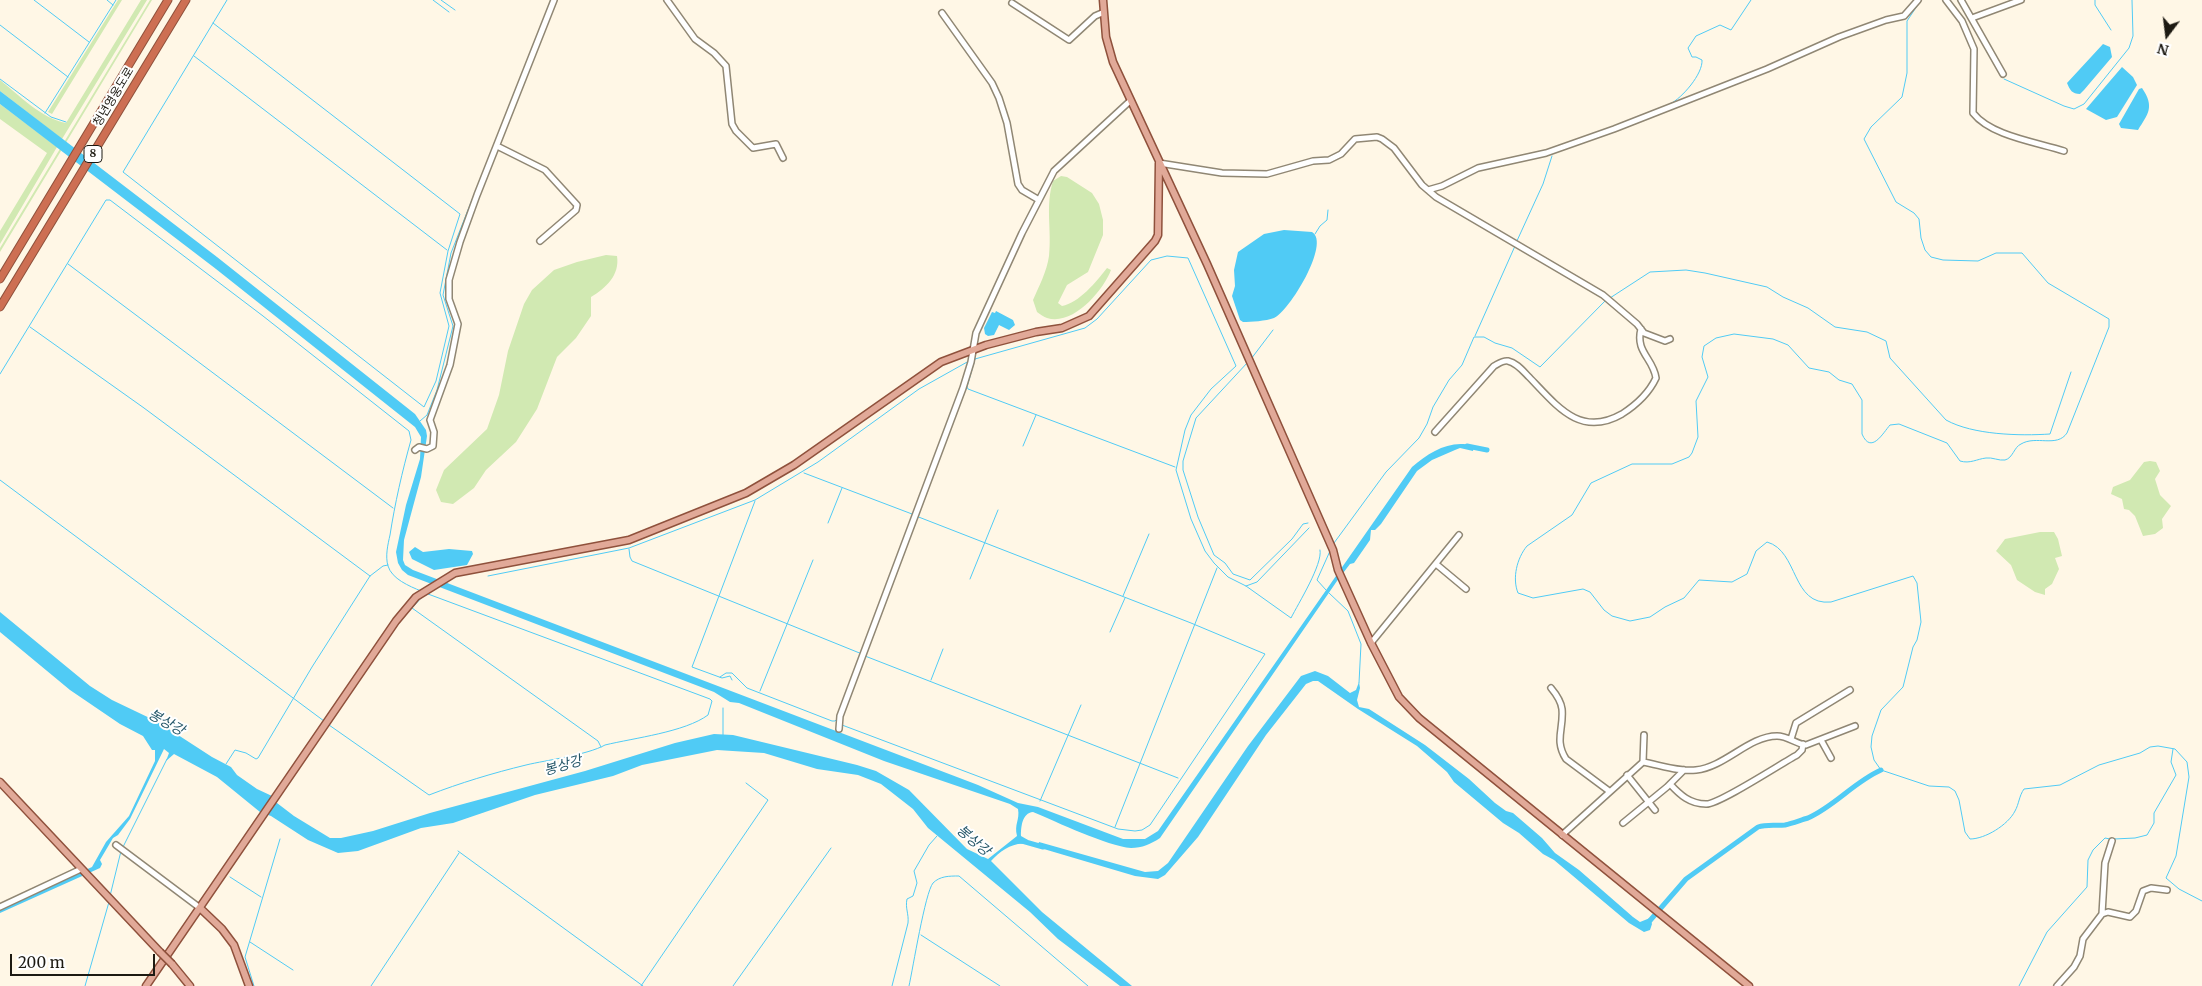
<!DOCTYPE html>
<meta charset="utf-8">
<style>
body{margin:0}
#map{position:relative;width:2202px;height:986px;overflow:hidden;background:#fff7e6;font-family:Merriweather,serif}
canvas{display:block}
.north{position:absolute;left:2142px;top:10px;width:50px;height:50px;-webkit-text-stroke:4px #fff;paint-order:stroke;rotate:195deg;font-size:14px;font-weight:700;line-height:20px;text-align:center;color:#1d1a12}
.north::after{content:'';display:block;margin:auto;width:18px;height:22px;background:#1d1a12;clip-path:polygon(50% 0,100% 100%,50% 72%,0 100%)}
.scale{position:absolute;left:10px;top:954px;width:145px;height:22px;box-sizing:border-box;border:2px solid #1d1a12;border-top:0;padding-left:6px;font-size:15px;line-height:18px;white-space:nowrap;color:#1d1a12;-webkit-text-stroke:4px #fff;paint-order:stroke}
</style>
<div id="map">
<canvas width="2202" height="986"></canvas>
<div class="north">N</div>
<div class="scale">200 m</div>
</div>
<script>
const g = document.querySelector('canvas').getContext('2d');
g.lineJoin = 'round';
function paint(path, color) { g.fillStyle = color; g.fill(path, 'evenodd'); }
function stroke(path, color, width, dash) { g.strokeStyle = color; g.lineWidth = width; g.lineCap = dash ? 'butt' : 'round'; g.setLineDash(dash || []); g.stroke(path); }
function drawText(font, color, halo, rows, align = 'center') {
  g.font = font + ' Merriweather,"Noto Sans KR",serif'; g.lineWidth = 4; g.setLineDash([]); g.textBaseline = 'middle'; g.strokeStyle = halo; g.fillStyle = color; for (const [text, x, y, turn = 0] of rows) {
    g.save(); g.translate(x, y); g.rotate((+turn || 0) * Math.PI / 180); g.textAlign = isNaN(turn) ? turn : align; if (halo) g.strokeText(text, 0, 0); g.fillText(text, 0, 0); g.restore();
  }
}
const green = new Path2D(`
 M118 0H122L52 114 48 112Z
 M141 0H147L62 139 0 91V80C19 95 42 119 66 123Z
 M150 0H152L0 252V248Z
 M0 104 57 147 0 244V231L47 153 0 119Z
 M1061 176 1067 177 1092 193 1099 204 1103 220V235L1088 272 1067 285 1058 303 1062 306C1079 303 1096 282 1107 268L1111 270C1103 291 1073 326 1047 318 1044 317 1040 314 1037 312L1033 300C1039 286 1047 271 1049 256 1052 229 1045 207 1053 181Z
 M606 255 617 256C620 275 606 288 591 297V316L576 338 557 357 537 409 516 442 486 470 474 488 453 504 441 502 436 490 444 470 487 429 499 395 508 351 524 304 532 290 554 270 577 262Z
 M2150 461 2156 462 2160 471 2155 479 2160 495 2171 506 2162 519 2163 528 2155 534 2143 536 2135 516 2129 510 2124 509 2122 499 2111 494 2113 487 2130 480 2144 462Z
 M2040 532H2054L2058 539 2062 556 2055 558 2059 569 2052 584 2045 589V595L2035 592 2017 580 2011 565 1996 551 2005 539Z`);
const water = new Path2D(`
 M2103 44 2110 47 2112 57 2084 90 2080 94C2072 94 2070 90 2067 83Z
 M2122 67 2133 77 2137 85 2117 117 2106 120 2086 109Z
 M2142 88C2155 107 2148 114 2138 130L2121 128 2119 124 2139 89Z
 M0 91 217 257 415 414 426 430 427 436 421 477 404 540 403 560 405 565 413 570 978 785 1018 803 1038 807 1123 839H1145L1158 831 1412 467C1430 452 1450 439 1474 446L1473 451 1460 448 1455 450 1432 460 1417 471 1381 524 1375 530H1371L1370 540 1354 563 1350 564 1337 581 1160 838C1151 844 1142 848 1131 848 1107 846 1057 822 1033 812 1022 813 1021 827 1021 836L1028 840 1026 844C1013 842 1000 851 991 861L1042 912 1132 986H1120L1058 939 1030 912 928 828 913 809 881 784 858 775 817 769 764 753 717 750 642 765 613 776 535 795 453 823 421 828 358 851 338 853 308 840 271 816 260 812 217 777 174 754 166 761 169 753 164 749 130 819 118 835 113 838 100 860 102 864 100 868 0 913V909L92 867 106 842 129 816 155 761V750H152L143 736 120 724 70 690 0 632V612L90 686 112 700 158 722 212 757 231 767 237 775 257 789 272 796 277 803 294 816 330 838H341L373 831 430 813 585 771 675 743 714 734 733 735 857 765 876 771 909 790 967 849 988 859 1017 836C1014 824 1020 820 1018 809L1010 804 884 761 739 703 730 702 714 692 408 575 402 570 398 563 396 552 406 505 420 459 421 437 415 427 216 269 0 104Z
 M1284 230 1312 232C1331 243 1289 312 1274 318 1266 321 1251 322 1243 322L1240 320 1232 296 1235 286 1234 270 1238 252 1264 234Z
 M996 311 1013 320 1015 325 1009 330 999 325 994 335 988 336 985 334 984 328 992 312 995 313Z
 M415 547 423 552 449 549 472 551 473 554 467 565 434 570 412 559 409 552Z
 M1315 671 1328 676 1350 693 1356 690 1359 682 1360 688 1357 700 1359 707 1369 709 1425 745 1469 779 1495 803 1506 811 1513 813 1542 838 1555 853 1579 870 1633 917 1640 922 1650 918 1652 924 1650 930 1644 932 1629 923 1554 860 1543 854 1519 833 1503 823 1454 782 1447 772 1417 746 1358 709 1318 681H1313L1306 684 1266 735 1198 837 1165 875 1158 879 1135 876 1037 847 1039 842 1145 872 1158 871 1168 863 1248 746 1301 676Z`);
const stream = new Path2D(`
 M34 0 89 42
 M107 0 113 5
 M433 0 449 12
 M441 0 455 10
 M1921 0 1907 21V73L1902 97 1871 127 1864 139 1896 202 1914 213 1919 219 1921 238 1925 250 1931 257 1943 260 1978 261 1996 253H2022L2048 283 2109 319V327L2067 433C2057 448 2036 435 2021 444 2014 447 2013 458 2005 460 1999 461 1992 457 1986 458 1977 459 1970 464 1960 461L1947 443 1899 424 1890 425C1883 433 1871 455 1862 434V400L1852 384 1839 380 1829 372 1809 368 1788 345 1773 339 1734 334 1716 338 1704 346 1702 357 1708 377 1696 401 1698 437 1692 453 1689 457 1672 464H1632L1591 483 1572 515 1527 546C1517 558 1512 578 1518 593L1533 598 1583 589 1590 592 1604 610 1612 616 1630 621 1650 617 1665 607 1684 598 1699 580 1732 582 1747 574 1756 551 1767 542C1799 551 1791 606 1831 602L1913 576 1917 583 1921 622 1917 640 1913 647 1903 687 1881 710 1872 736 1871 747 1874 760 1881 770 1929 786 1949 787 1955 791 1959 800 1965 832 1970 839C1985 839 2008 825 2015 811 2019 804 2019 796 2024 789L2060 785 2099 765 2140 753 2150 747 2158 746 2175 749 2187 762 2189 777 2176 856 2166 878 2179 889 2202 901
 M2095 0V5L2111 30
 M213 23 460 214 448 251 440 293 449 326 436 381 424 407 123 172 227 0
 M0 25 68 77
 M194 56 447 250
 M0 79 51 117 66 122
 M2004 79 2064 106 2074 109 2084 104 2129 48 2133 36 2132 0
 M45 113 116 0
 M1640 116C1650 112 1660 109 1670 104 1682 98 1703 74 1702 60L1696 57H1692L1688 48 1696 36 1720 25 1731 30 1751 0
 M1315 234 1320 226 1327 220 1328 210
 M1516 243 1543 184 1552 156
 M68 264 393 508
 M1610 298 1650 272 1686 270 1705 273 1767 287 1783 297 1808 308 1835 327 1867 332 1886 341 1890 358 1946 420C1973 435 2020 436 2050 434L2071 372
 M30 327 144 408 370 576
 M1475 336 1515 246
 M975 359 1085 328 1097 319 1151 260 1167 256 1188 258 1236 366 1211 389 1191 415 1185 430 1176 470 1191 519 1205 551 1214 563 1228 577 1246 586 1291 618C1298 604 1323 564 1320 550
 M975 359 967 387 968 389 1175 467
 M1251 359 1273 330
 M1248 362 1196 418 1183 461V470L1198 517 1214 555 1225 563 1233 574 1250 580 1292 539 1303 524 1308 523
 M0 374 106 200H110L263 316 409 431 411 440C402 472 395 503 390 535 388 544 385 556 388 566 392 579 409 586 421 591
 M420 421 427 415 437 390 453 326 443 295 451 253 551 0
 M1023 446 1036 415
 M804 473 912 514
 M0 480 324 721
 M828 523 842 488
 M1334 543 1386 472 1419 438 1427 424 1433 407 1449 380 1462 365 1474 337H1484L1495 343 1512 348 1540 367 1606 300
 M629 549 630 557 632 561 862 654
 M488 576 629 548 755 500 818 462 919 389 969 361
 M970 579 998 510
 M1246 586 1257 582 1309 528
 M1326 590 1317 580 1330 551
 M1329 593 1348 611 1361 644 1359 683
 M1123 596 1149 534
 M1110 632 1125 598
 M865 656 1178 778
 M720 677 726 673H732L747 688 832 721H835L838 718
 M732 680 730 676 722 678 692 667 755 501
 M931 680 943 649
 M760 691 813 560
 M723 708V736
 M329 725 429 795C460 783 493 773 526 765 547 760 587 755 605 745 634 738 685 732 708 715L712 701 710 699 428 594 423 596 412 608 598 741 601 747
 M842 725 1118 829 1135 831 1142 830 1150 825 1265 654 1191 623 916 516
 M226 764 235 750 246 753 256 759 258 758 312 667 370 576 383 566 388 565
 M1040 801 1081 705
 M1115 827 1217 568
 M2114 839 2135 838 2147 835 2154 823V813L2176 775 2171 762 2173 749
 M123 847 167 759
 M458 851 643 986
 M230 877 261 897
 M110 896 121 851
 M921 935 1000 986
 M250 942 293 970
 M85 986 109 902
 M254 986 245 957 280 839
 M371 986 459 853
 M641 986 768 800 746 783
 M733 986 831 848
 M892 986 908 923C909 914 905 908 907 899L913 896 917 883 914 871 929 845 937 836
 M909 986C913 968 925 893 933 883 940 876 949 876 959 876L1088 986
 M2019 986 2047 932 2087 887 2088 860 2093 850 2105 838 2110 839`);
const canal = new Path2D(`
 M1467 446 1487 450
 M1022 841 1043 847
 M1647 924 1686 879 1758 827C1767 824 1776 826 1785 825 1793 823 1801 820 1808 818 1835 806 1854 782 1881 770`);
const minor = new Path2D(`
 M667 0 695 39 714 53 726 66 732 124 736 131 753 148 776 144 783 158
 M1946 0 1962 21 1974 49 1973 113C1991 136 2036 142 2064 151
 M1961 0 2003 74
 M1012 3 1069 40 1095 16 1102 13
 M942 13 992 83 999 98 1007 123 1018 184 1022 190 1039 200
 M1972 18 2021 0
 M497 146 545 170 577 205 576 210 540 241
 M1159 163 1222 173 1267 174 1313 161 1329 160 1341 154 1355 139 1377 137 1382 139 1394 148 1422 185 1436 197 1603 295 1637 324 1644 333 1665 341 1670 339
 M1428 190 1442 186 1478 168 1546 153 1614 129 1767 69 1839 37 1886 20 1904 16 1918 0
 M1435 432 1494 366C1498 364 1503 360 1508 361 1517 363 1523 371 1529 377 1557 406 1580 438 1622 414 1636 405 1649 393 1656 378 1653 358 1635 352 1641 329
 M415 450 419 447 427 449 433 446 434 432 430 420 450 365 458 324 449 299V280L460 242 477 195 554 0
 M1436 564 1466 589
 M1371 643 1459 535
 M1551 688C1556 694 1561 701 1562 709 1564 729 1554 740 1566 759L1609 791
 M839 729 840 716 963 388 971 362 976 333 1022 233 1054 171 1130 101
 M1791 739 1796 723 1850 690
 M1821 740 1831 758
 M1643 762C1660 765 1679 772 1696 770 1725 767 1749 736 1777 736 1788 736 1796 744 1806 745L1855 726
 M1627 775 1655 810
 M1670 784C1680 795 1690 804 1706 804 1718 805 1782 763 1797 755L1802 750 1803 744
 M1623 823 1667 787 1684 770
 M1562 835 1643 762 1644 735
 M116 845 200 908
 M0 907 81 869
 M2102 914 2108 912 2130 917 2136 911 2143 891 2151 888 2167 890
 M2057 986 2074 967 2080 956 2083 939 2102 914 2105 863 2112 841`);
const major = new Path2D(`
 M1103 0 1106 37 1113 62 1207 264 1333 550 1338 570 1371 643 1399 697 1419 718 1749 986
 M0 782 160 952
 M200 908 222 929 234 945 249 986
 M172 964 190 986
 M146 986 396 621 416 597 455 573 629 540 746 493 794 465 941 362 986 345 1036 332 1062 328 1089 316 1155 241 1158 235 1159 163`);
const highway = new Path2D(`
 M0 279 168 0
 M0 307 186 0`);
const majorBridge = new Path2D(`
 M160 952 172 964`);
const shields = [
 [93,154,18]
];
const shieldNames = [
 ["8",93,154]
];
const streetNames = [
 ["청년영웅도로",114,97,-59]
];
const waterNames = [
 ["봉상강",166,723,29],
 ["봉상강",563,766,-16],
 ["봉상강",973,841,40]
];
paint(green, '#d1e9b2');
paint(water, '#50cbf5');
stroke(stream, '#50cbf5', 1);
stroke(canal, '#50cbf5', 5);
stroke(minor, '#908774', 8);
stroke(major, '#8f513c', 9);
stroke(highway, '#8f513c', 9);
stroke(minor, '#fff', 5);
stroke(major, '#e1a998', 6);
stroke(highway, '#cd6f53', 7);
stroke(majorBridge, '#8f513c', 9, []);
stroke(majorBridge, '#e1a998', 6);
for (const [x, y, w] of shields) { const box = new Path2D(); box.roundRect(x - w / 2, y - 8.5, w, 17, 4); g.fillStyle = '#fff'; g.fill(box); stroke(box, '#1d1a12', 1); }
drawText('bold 11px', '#1d1a12', null, shieldNames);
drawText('12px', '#1d1a12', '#fff', streetNames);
drawText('italic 14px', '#255769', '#fff', waterNames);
</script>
